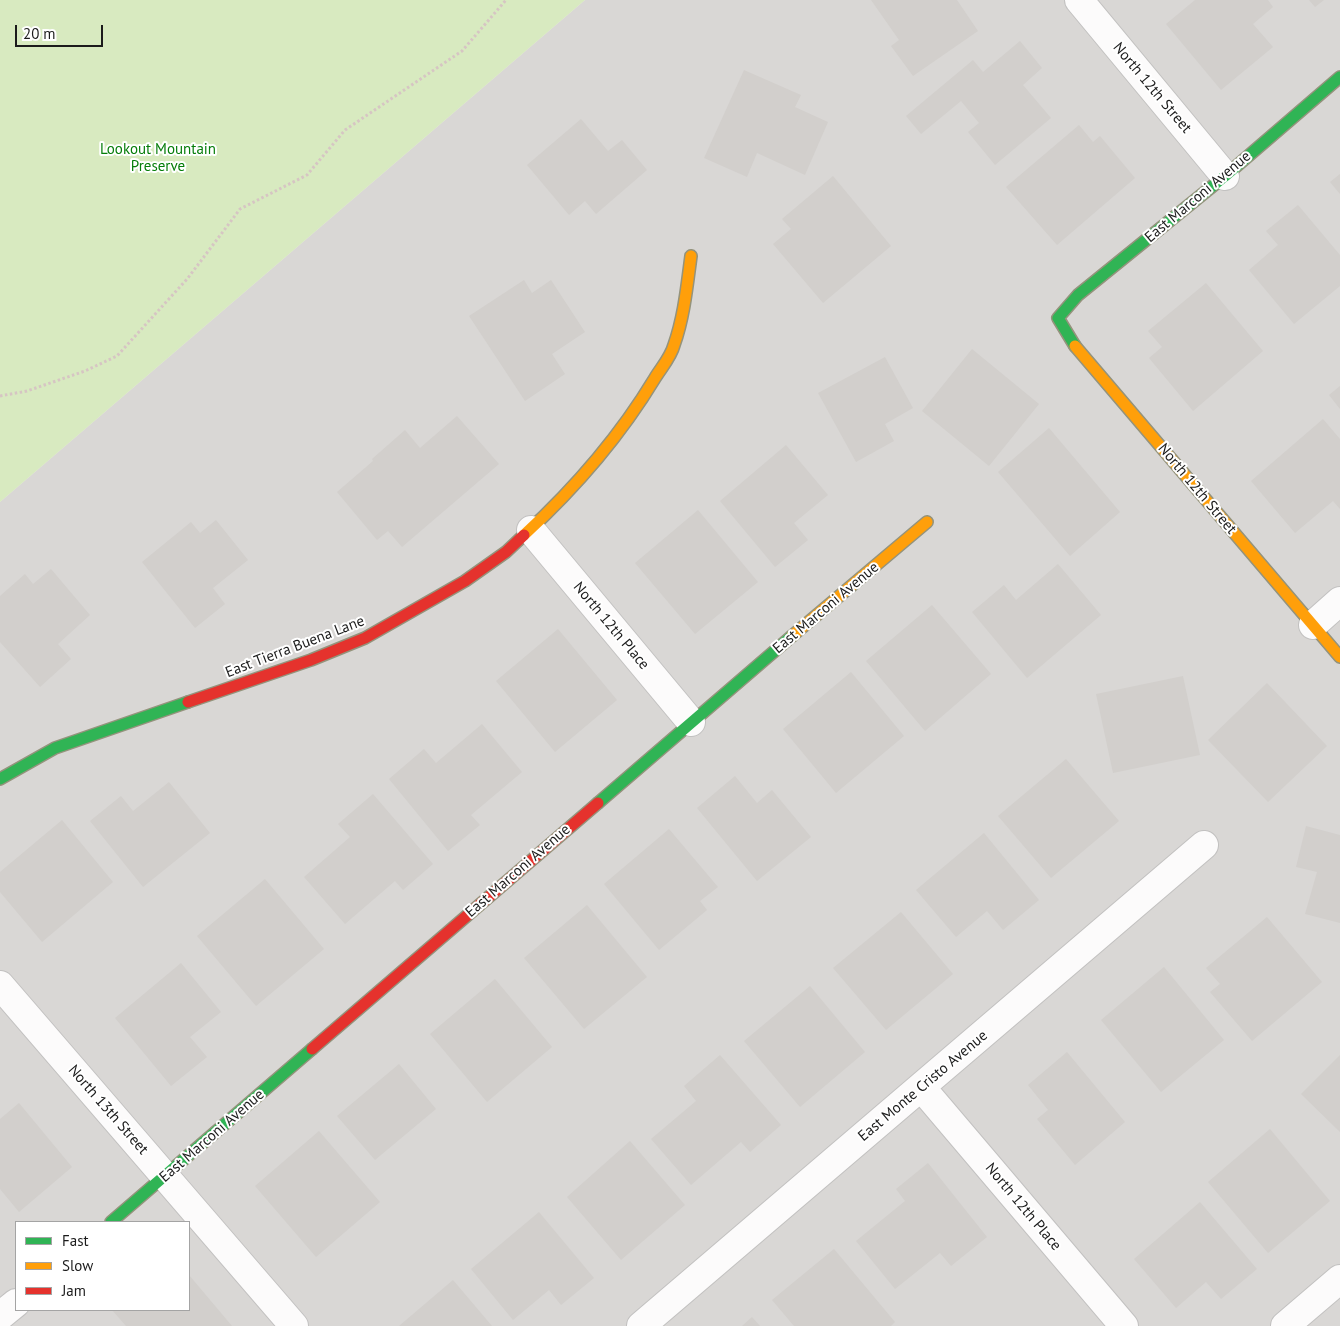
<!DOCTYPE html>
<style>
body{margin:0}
#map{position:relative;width:1340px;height:1326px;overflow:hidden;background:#eae7e4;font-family:"PT Sans",sans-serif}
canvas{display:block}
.legend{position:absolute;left:15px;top:1221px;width:175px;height:90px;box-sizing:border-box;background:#fff;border:1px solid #a4a4a4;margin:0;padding:6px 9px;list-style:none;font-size:15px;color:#1b1b1b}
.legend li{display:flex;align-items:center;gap:10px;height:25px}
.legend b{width:25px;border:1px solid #a4a4a4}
.scale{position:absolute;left:15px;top:25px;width:88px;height:22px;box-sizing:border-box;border:2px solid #1b1b1b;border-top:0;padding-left:6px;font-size:15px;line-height:18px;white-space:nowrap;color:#1b1b1b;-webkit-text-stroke:4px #fff;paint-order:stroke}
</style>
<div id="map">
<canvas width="1340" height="1326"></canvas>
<ul class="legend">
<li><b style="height:6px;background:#30b455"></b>Fast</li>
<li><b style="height:6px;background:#ff9f0a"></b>Slow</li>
<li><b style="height:6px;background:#e5322d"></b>Jam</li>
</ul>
<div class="scale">20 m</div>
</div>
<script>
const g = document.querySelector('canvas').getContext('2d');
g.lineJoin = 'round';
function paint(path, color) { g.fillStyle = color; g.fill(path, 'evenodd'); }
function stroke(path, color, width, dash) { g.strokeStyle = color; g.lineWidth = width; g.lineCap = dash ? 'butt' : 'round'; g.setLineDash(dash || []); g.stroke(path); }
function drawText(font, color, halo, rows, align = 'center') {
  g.font = font + ' "PT Sans",sans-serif'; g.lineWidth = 4; g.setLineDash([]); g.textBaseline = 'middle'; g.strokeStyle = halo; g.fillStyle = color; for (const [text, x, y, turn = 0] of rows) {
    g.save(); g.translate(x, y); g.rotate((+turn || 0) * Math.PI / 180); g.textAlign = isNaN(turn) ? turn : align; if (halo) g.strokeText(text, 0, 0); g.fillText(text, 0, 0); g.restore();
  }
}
const residential = new Path2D(`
 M585 0H1340V1326H0V502ZM16 1222H189V1310H16Z`);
const grass = new Path2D(`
 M0 0H585L0 502Z`);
const building = new Path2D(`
 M871 0H957L978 31 913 76 891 46 899 40Z
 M1195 0H1268L1273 7 1253 24 1273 47 1221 90 1166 24Z
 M1309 0H1324L1315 7Z
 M1020 41 1042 68 1023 85 1051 118 995 165 968 132 979 123 961 101 921 134 906 116 973 60 983 72Z
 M744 70 801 95 795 107 828 122 805 175 757 153 747 177 704 158Z
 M581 119 608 151 622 140 647 170 596 214 585 201 569 215 527 165Z
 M1079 125 1093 142 1100 136 1135 178 1057 245 1006 187Z
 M1340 174V194L1330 182Z
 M833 176 891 246 823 303 773 244 791 229 782 219Z
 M1298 205 1340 255V286L1294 324 1249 270 1278 245 1266 231Z
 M524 280 532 293 551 280 585 332 552 354 565 374 525 401 469 316Z
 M1206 283 1263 351 1193 411 1149 358 1162 347 1148 331Z
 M972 349 1039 404 989 466 922 411Z
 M885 357 913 408 885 424 894 441 856 462 818 393Z
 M1340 386V409L1329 395Z
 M457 416 499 464 402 547 388 531 377 540 337 492 373 461 372 459 405 430 420 448Z
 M1323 419 1340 439V509L1333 501 1295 533 1251 481Z
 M1049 428 1120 512 1070 556 998 472Z
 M786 445 828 495 794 523 808 540 775 567 720 501Z
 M698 510 758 582 695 634 635 563Z
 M216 520 248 560 213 588 225 604 195 628 142 562 191 522 200 533Z
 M1058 564 1101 615 1027 678 972 612 1004 585 1016 600Z
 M51 569 90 615 58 644 71 659 40 687 0 642V596L25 574 33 584Z
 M932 605 991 674 925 731 866 661Z
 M558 629 617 700 555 752 496 681Z
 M851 672 904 736 836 793 783 729Z
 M1183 676 1200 755 1113 773 1096 694Z
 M1267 683 1327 746 1268 802 1208 740Z
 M482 724 522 772 471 815 480 825 448 851 389 779 424 749 436 763Z
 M1066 759 1119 821 1051 878 998 816Z
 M735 776 757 803 772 790 811 837 757 881 697 808Z
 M169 782 210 833 143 887 90 821 121 796 133 811Z
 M373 794 433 864 403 890 395 881 345 924 304 877 350 837 338 824Z
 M62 820 113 882 42 942 0 892V872Z
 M1306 826 1340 835V923L1305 914 1317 872 1296 867Z
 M669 829 718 887 700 901 707 910 659 950 604 884Z
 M984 833 1039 900 1003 930 987 911 956 937 916 890Z
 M265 879 324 949 256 1006 197 936Z
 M587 905 647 977 584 1029 524 958Z
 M901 912 953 974 886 1030 833 968Z
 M1267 917 1322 982 1252 1041 1210 992 1220 984 1206 968Z
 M181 963 221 1012 190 1037 207 1057 171 1086 115 1018Z
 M1164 967 1224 1040 1161 1092 1101 1020Z
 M495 979 552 1047 487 1102 430 1034Z
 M810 986 865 1052 800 1107 744 1041Z
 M1067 1052 1125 1122 1075 1165 1037 1119 1048 1110 1028 1085Z
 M720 1055 781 1125 750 1152 741 1142 691 1185 651 1139 696 1101 684 1086Z
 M1340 1055V1132L1301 1094Z
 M399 1064 436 1109 375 1160 337 1116Z
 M19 1103 72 1167 19 1212 0 1189V1119Z
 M1270 1129 1330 1201 1268 1253 1208 1182Z
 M319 1131 380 1202 316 1257 255 1186Z
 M630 1141 685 1205 621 1260 567 1197Z
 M928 1163 987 1237 951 1266 940 1253 895 1289 856 1241 905 1201 896 1189Z
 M1200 1202 1257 1269 1221 1299 1206 1282 1176 1308 1134 1259Z
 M539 1212 594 1278 561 1305 549 1290 513 1320 471 1269Z
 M834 1249 895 1322 891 1326H794L772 1300Z
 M189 1275 232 1326H126L112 1310H189Z
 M453 1280 492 1326H399Z
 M752 1317 760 1326H742Z`);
const path = new Path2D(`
 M0 396 27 391 85 371 117 356 188 278 240 209 307 175 345 130 462 51 506 0`);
const street = new Path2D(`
 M1079 0 1225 176
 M531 530 691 722
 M1313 625 1340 601
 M0 985 294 1326
 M921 1087 1124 1326
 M0 1316 16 1303
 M641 1326 1204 845
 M1285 1326 1340 1279`);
const fast = new Path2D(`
 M1075 346 1058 318 1078 295 1225 176 1340 77
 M0 779 55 748 188 702
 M598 803 792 636
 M111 1222 312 1049`);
const slow = new Path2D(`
 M1075 346 1340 657
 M524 535C574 489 620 436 655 378 661 368 671 357 674 345 684 317 687 286 691 256
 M792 636 927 522`);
const jam = new Path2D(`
 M188 702 311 660 365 638 465 581 506 552 524 535
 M312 1049 598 803`);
const streetNames = [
 ["North 12th Street",1152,88,50],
 ["East Marconi Avenue",1198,197,-40],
 ["North 12th Street",1197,489,50],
 ["East Marconi Avenue",826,608,-40],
 ["North 12th Place",611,626,50],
 ["East Tierra Buena Lane",295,647,-21],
 ["East Marconi Avenue",518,871,-41],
 ["East Monte Cristo Avenue",923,1086,-40],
 ["North 13th Street",108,1110,49],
 ["East Marconi Avenue",212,1136,-41],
 ["North 12th Place",1023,1207,50]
];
const parkNames = [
 ["Lookout Mountain",158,150],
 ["Preserve",158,167]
];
paint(residential, '#d9d7d5');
paint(grass, '#d8eac0');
paint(building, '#d2cfcc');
stroke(street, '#c2c1c0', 30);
stroke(fast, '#94937c', 14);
stroke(slow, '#94937c', 14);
stroke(jam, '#94937c', 14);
stroke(path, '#d6c5c3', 3, [2.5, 2.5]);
stroke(street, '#fcfbfb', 28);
stroke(fast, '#30b455', 11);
stroke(slow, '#ff9f0a', 11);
stroke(jam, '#e5322d', 11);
drawText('15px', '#1b1b1b', '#fff', streetNames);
drawText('15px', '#057d09', '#fff', parkNames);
</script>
